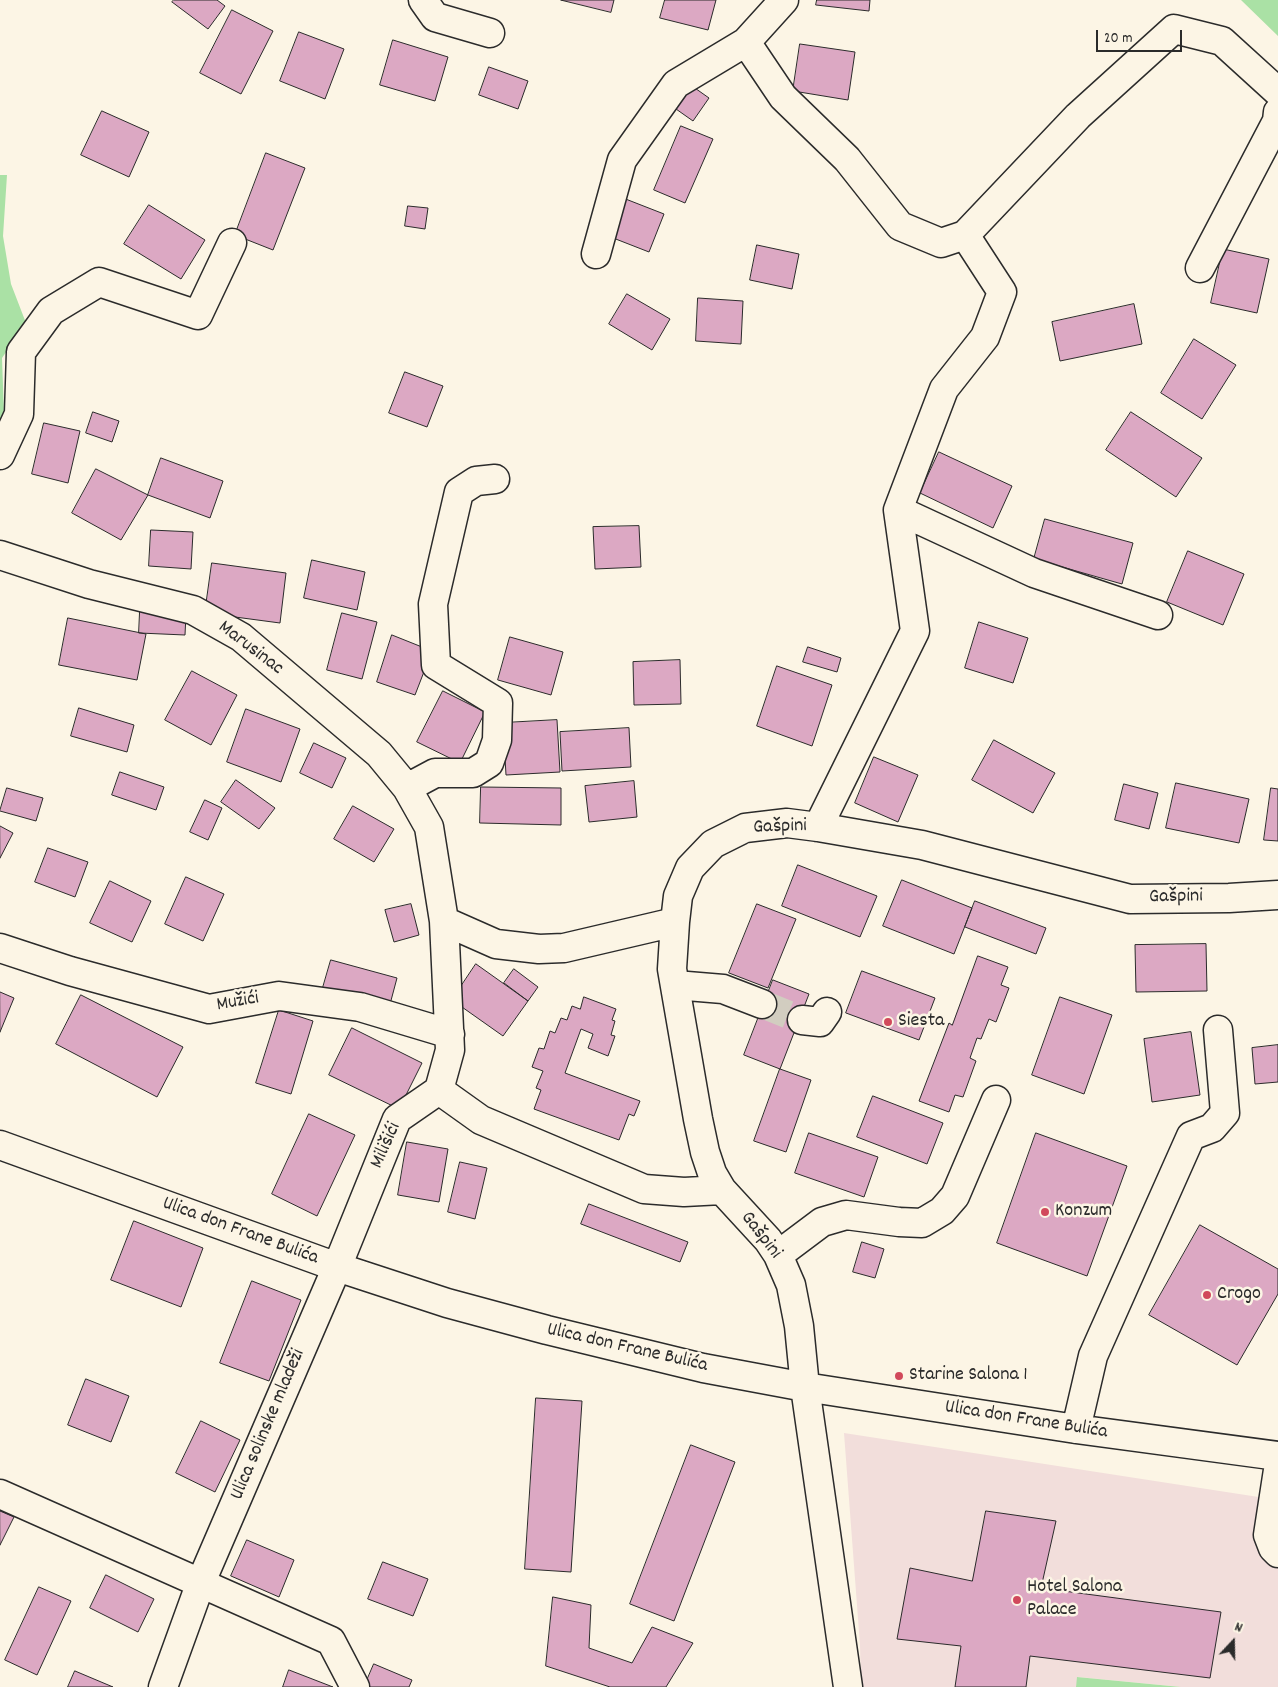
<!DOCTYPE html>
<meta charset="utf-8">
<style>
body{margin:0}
#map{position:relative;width:1278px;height:1687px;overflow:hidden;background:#fcf5e5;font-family:Dekko,sans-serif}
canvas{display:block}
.north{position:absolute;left:1208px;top:1617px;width:50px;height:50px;-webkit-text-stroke:4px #fcf5e5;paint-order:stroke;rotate:21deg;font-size:14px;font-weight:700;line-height:20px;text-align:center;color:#2b2b2b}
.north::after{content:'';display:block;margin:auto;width:18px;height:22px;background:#2b2b2b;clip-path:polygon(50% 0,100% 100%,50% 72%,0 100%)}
.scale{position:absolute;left:1096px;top:30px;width:86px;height:22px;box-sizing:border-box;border:2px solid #2b2b2b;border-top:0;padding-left:6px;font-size:15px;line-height:18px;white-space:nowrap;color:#2b2b2b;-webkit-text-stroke:4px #fcf5e5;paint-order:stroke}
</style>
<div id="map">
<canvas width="1278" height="1687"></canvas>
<div class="north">N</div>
<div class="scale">20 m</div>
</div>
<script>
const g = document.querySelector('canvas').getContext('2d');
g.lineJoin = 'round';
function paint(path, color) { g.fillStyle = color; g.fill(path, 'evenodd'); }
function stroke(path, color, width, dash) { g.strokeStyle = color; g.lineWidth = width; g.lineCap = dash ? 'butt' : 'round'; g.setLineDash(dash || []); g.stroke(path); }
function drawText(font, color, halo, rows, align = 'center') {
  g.font = font + ' Dekko,sans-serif'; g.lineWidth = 5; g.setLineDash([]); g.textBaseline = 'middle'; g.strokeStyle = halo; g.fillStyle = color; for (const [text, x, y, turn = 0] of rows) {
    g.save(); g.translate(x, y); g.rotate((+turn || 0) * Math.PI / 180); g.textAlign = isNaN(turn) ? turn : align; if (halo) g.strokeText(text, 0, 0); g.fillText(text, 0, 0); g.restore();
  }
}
const built = new Path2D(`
 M844 1433 1278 1500V1687H1181L1078 1677 1076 1687H861L860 1645Z`);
const green = new Path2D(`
 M1241 0H1278V36Z
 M0 175H7L3 236 11 284 26 323 2 358 4 413 0 425Z
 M1077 1677 1181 1687H1076Z`);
const building = new Path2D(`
 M174 0H217L225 6 208 29 172 2Z
 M561 0H614L611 12Z
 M665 0H716L708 30 660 18Z
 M817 0H870L869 11 816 5Z
 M232 10 273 31 241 94 200 73Z
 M299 32 344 49 325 99 280 81Z
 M393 40 448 57 435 101 380 85Z
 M800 44 855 52 848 100 793 91Z
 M489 67 528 81 518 109 479 95Z
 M692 86 709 98 693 121 676 109Z
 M102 111 149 132 129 177 81 155Z
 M681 126 713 139 685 203 654 190Z
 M266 153 305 168 273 250 235 235Z
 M623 198 664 214 649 252 608 236Z
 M149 205 205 240 181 279 124 244Z
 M408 206 428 208 425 229 405 226Z
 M757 245 799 254 792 289 750 280Z
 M1223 249 1269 259 1257 313 1211 303Z
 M627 294 670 319 652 350 609 324Z
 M698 298 743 301 741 344 696 341Z
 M1134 304 1142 344 1060 361 1052 322Z
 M1194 339 1236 365 1202 419 1161 393Z
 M405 372 443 386 427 427 389 413Z
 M93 412 119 421 112 442 86 433Z
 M1131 412 1202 458 1176 497 1106 450Z
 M44 423 80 431 68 483 32 474Z
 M939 452 1012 486 993 528 920 493Z
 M161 458 223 481 210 518 148 495Z
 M96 469 148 495 121 540 72 513Z
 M1045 519 1133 543 1122 584 1034 559Z
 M639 526 641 567 595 569 593 527Z
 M151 530 193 532 191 569 149 566Z
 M1188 551 1244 574 1223 625 1167 602Z
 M312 560 365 572 357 610 304 598Z
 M212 563 286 573 280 623 205 613Z
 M140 611 186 614 185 635 139 633Z
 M342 613 377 622 362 679 327 670Z
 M68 618 146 634 137 680 59 665Z
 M979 622 1028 638 1013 683 965 668Z
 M392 635 432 651 415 695 377 682Z
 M510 637 563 652 551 695 498 680Z
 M808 647 841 658 837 672 803 662Z
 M680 660 681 704 634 705 633 662Z
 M777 666 832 685 812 746 757 726Z
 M192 671 237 695 211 745 165 720Z
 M443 691 485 712 460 763 417 742Z
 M79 708 134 725 127 752 71 736Z
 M246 709 300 729 281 782 227 762Z
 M557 720 560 772 506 775 503 723Z
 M629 728 631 767 562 771 560 732Z
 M994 740 1055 773 1033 813 972 780Z
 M314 743 346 758 332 788 300 773Z
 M874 757 918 775 898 822 855 803Z
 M120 772 164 787 156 810 112 795Z
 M236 780 275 808 259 829 221 802Z
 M634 781 637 817 589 822 585 786Z
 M1176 783 1249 799 1239 843 1166 828Z
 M1124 784 1158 793 1149 829 1115 820Z
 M481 787 561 788V825L480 823Z
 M7 788 43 798 36 821 0 811Z
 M1271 788 1278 789V841L1264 840Z
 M205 800 222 808 208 840 190 832Z
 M353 806 394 829 374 862 334 839Z
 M0 826 13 833 0 858Z
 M48 848 88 862 75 897 35 882Z
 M798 865 877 896 860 937 782 906Z
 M186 877 224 894 203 941 165 924Z
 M902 880 972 908 954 954 883 926Z
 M110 881 151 901 132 942 90 923Z
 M975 901 1046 928 1036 954 965 927Z
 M411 904 419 935 394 942 385 910Z
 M757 904 796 919 768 988 729 973Z
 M1206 944 1207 991 1136 992 1135 945Z
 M978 956 1008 967 1001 985 1009 988 996 1022 989 1019 981 1039 977 1038 970 1058 976 1061 963 1097 955 1095 949 1112 919 1101 949 1023 952 1025Z
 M331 960 397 978 389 1008 322 991Z
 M476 964 528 1001 503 1036 452 1000Z
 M514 969 538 987 528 1001 504 983Z
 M862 971 935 998 919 1040 846 1013Z
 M773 980 809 994 780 1069 744 1055Z
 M0 992 14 998 0 1032Z
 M81 995 183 1047 157 1097 56 1044Z
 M584 997 616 1009 612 1020 615 1021 611 1035 615 1036 608 1056 588 1048 593 1034 581 1029 565 1073 640 1101 634 1116 629 1114 619 1140 534 1109 541 1090 536 1088 543 1071 532 1067 539 1048 544 1049 550 1031 555 1033 561 1018 567 1020 572 1006 580 1009Z
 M1060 997 1112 1015 1084 1094 1032 1075Z
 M279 1010 313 1021 291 1094 256 1083Z
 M352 1028 422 1063 399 1109 329 1075Z
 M1191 1032 1200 1095 1152 1102 1144 1039Z
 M1278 1045V1082L1255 1084 1252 1048Z
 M780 1069 811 1080 786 1152 754 1141Z
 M873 1096 943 1123 927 1164 857 1137Z
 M309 1114 355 1135 317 1216 272 1194Z
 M809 1133 878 1157 864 1197 795 1173Z
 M1036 1133 1127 1166 1087 1276 997 1243Z
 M407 1142 448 1149 439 1202 398 1195Z
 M460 1162 487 1168 475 1219 448 1212Z
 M589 1204 688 1242 680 1262 581 1224Z
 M134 1221 203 1248 181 1307 111 1280Z
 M1200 1225 1278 1269V1294L1237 1365 1149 1315Z
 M862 1242 884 1249 875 1278 853 1272Z
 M252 1281 301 1300 269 1381 220 1363Z
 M86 1379 129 1396 111 1442 68 1425Z
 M536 1398 582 1401 571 1572 525 1569Z
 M201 1421 240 1440 215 1492 176 1473Z
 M691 1445 735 1462 674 1621 630 1604Z
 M0 1511 14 1517 0 1545Z
 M986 1511 1056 1521 1041 1588 1221 1612 1210 1678 1030 1656 1026 1687H955L961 1646 897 1639 910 1568 972 1581Z
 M247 1540 294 1560 279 1597 231 1576Z
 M383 1562 428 1579 413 1616 368 1599Z
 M106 1575 154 1599 138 1632 90 1608Z
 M39 1587 71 1601 37 1675 5 1660Z
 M553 1597 591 1605 589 1648 632 1663 652 1627 693 1643 666 1687H610L546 1666Z
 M374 1664 412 1680 409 1687H370L365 1685Z
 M289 1670 333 1687H283Z
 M75 1671 113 1687H68Z`);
const minorTunnel = new Path2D(`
 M762 1004 802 1020`);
const minor = new Path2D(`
 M423 0 435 17 490 33
 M784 0 746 42 783 97 847 159 900 226 941 243 965 235
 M596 254 622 160 676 84 746 42
 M1200 268 1277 121 1278 112
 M0 455 19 414 21 352 51 311 99 282 198 315 232 243
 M898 510 1034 573 1158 615
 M0 555 89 584 193 610 241 637 379 754 407 788 429 827 444 921 450 1050 439 1090 397 1119 337 1267 201 1582 163 1687
 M407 788 435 773H473L489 763 497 740 498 703 436 665 433 604 459 492 476 481 495 479
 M818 827 915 631 898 510 944 389 985 337 1002 292 965 235 1078 116 1174 29 1222 41 1278 92
 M444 921 496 944 539 949 564 948 675 922
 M0 948 70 971 209 1009 279 996 360 1007 450 1034
 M675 985 723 989 762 1004
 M802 1020 820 1022 827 1012
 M439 1090 481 1120 644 1189 684 1192 722 1190
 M0 1145 337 1267 447 1303 547 1330 703 1368 805 1387 1076 1429 1278 1456
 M778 1255 822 1222 846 1215 899 1222 922 1223 942 1211 955 1196 996 1100
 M1076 1429 1093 1356 1191 1136 1212 1128 1225 1113 1218 1030
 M1278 1470 1268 1535 1273 1548 1278 1553
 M0 1494 331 1641 355 1687
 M848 1687 805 1387 799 1326 791 1285 778 1255 768 1240 722 1190 712 1173 705 1152 698 1119 672 969 675 922 678 896 690 868 713 844 745 828 787 823 818 827 922 845 1130 899 1229 898 1278 895`);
const markers = [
 [888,1022,5,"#d1495b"],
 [1045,1212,5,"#d1495b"],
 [1207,1295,5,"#d1495b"],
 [899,1376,5,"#d1495b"],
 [1017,1600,5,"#d1495b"]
];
const streetNames = [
 ["Marusinac",250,649,37],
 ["Gašpini",780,828,-2],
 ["Gašpini",1176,898,-1],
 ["Mužići",238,1003,-10],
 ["Milišići",387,1146,-66],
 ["Ulica don Frane Bulića",240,1232,20],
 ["Gašpini",760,1236,52],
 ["Ulica don Frane Bulića",627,1349,13],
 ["Ulica don Frane Bulića",1026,1421,9],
 ["Ulica solinske mladeži",269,1425,-67]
];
const poiNames = [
 ["Siesta",898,1022],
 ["Konzum",1055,1212],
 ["Crogo",1217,1295],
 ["Starine Salona 1",909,1376],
 ["Hotel Salona",1027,1588],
 ["Palace",1027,1611]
];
paint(built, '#f2dedb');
paint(green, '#aae1a5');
paint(building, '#dca8c3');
stroke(building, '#2b2b2b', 1);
stroke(minorTunnel, '#d2cdc0', 28, [28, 14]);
stroke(minor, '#2b2b2b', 31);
stroke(minor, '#fcf5e5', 28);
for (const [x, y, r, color] of markers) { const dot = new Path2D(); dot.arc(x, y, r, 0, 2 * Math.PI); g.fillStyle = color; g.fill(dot); stroke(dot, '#fcf5e5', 2); }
drawText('20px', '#2b2b2b', '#fcf5e5', streetNames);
drawText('20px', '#2b2b2b', '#fcf5e5', poiNames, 'left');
</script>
